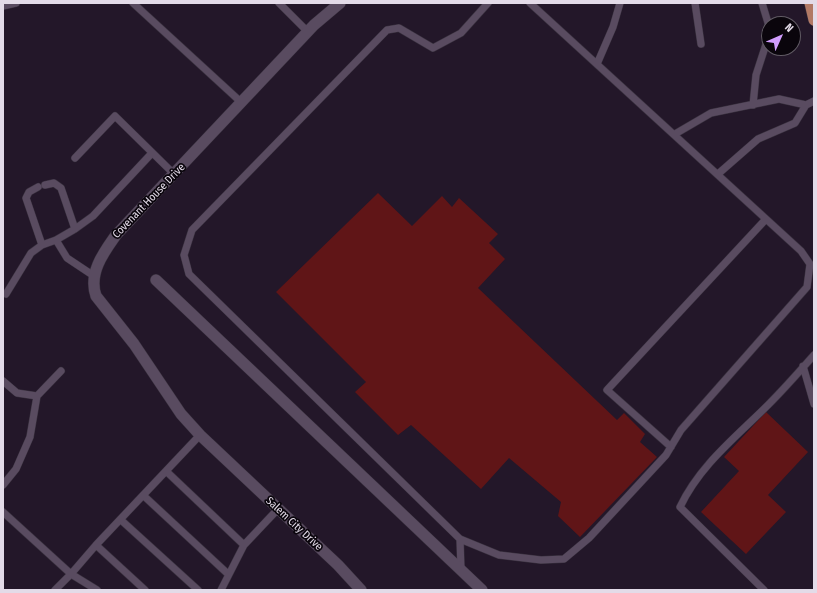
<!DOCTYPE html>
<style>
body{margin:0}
#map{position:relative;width:817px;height:593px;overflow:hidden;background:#231729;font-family:"Fira Sans Condensed",sans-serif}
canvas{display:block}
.frame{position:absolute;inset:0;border:4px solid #e3dbe8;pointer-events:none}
.north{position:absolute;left:761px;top:16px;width:40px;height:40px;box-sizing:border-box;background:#0a050c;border:1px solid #615b64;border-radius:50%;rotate:45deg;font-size:11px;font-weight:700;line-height:16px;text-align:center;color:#e3dbe8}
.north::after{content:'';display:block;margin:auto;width:14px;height:18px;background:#d19dfe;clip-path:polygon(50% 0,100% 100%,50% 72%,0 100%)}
</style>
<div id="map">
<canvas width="817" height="593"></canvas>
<div class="frame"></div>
<div class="north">N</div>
</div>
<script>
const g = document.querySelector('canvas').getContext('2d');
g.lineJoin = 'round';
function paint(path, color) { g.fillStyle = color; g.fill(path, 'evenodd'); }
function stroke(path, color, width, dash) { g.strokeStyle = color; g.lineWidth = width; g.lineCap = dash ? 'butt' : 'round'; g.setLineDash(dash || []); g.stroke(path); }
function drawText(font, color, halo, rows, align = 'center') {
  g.font = font + ' "Fira Sans Condensed",sans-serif'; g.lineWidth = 3.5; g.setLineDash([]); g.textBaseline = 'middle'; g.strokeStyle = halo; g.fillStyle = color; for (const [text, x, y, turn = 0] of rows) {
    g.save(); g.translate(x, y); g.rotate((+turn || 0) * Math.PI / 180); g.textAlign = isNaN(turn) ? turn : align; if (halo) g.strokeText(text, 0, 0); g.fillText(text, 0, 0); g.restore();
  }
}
const building = new Path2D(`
 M378 193 412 226 442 196 452 207 459 198 498 234 489 243 505 259 478 288 617 420 624 413 645 434 640 442 657 457 580 537 558 516 561 502 509 458 481 489 411 425 398 435 355 392 366 382 276 292Z
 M766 412 808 452 768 495 786 512 746 554 701 512 739 471 724 457Z`);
const service = new Path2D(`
 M133 3 242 103
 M279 3 308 32
 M695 3 701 44
 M762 3 769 26
 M3 6 16 3
 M597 64 613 27 620 3
 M753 105 756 75 769 35
 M675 134 711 113 779 99 806 105
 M75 158 115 116 175 175
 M718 174 758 139 795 123 806 105 814 101
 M45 185 54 183 61 188 75 229 56 240 67 258 94 276
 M38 187 29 192 26 198 42 245 56 240
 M75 229 93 216 152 153
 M6 294 31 253 42 245
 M803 366 814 404
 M3 381 17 393 37 396
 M671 447 607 390 766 219
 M166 471 244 545
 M3 485 16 469 30 437 37 396 61 371
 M144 496 228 574
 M3 512 71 574 96 545
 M121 520 198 590
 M460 539 499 555 541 560 564 559 589 538 666 455 681 430 807 287 810 264 801 251 530 3
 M461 570 460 539 189 274 184 255 192 230 387 30 399 28 433 48 461 33 488 3
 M55 590 71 574 97 590
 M145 590 96 545 200 435
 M221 590 244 545 278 509
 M764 590 680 507C700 465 736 437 768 405 784 389 799 372 814 355`);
const minor = new Path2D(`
 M340 3 314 25 116 235C104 252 88 273 96 296L134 344 181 414 200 435 338 565 361 590
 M156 280 482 590`);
const primary = new Path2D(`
 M810 3 814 20`);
const streetNames = [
 ["Covenant House Drive",149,201,-46],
 ["Salem City Drive",294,524,43]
];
paint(building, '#601517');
stroke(service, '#3b3340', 8);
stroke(minor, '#3b3340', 12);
stroke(primary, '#3b3340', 12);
stroke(service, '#594b60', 7);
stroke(minor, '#594b60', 11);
stroke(primary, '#b27965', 11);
drawText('11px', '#e3dbe8', '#0a050c', streetNames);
</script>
